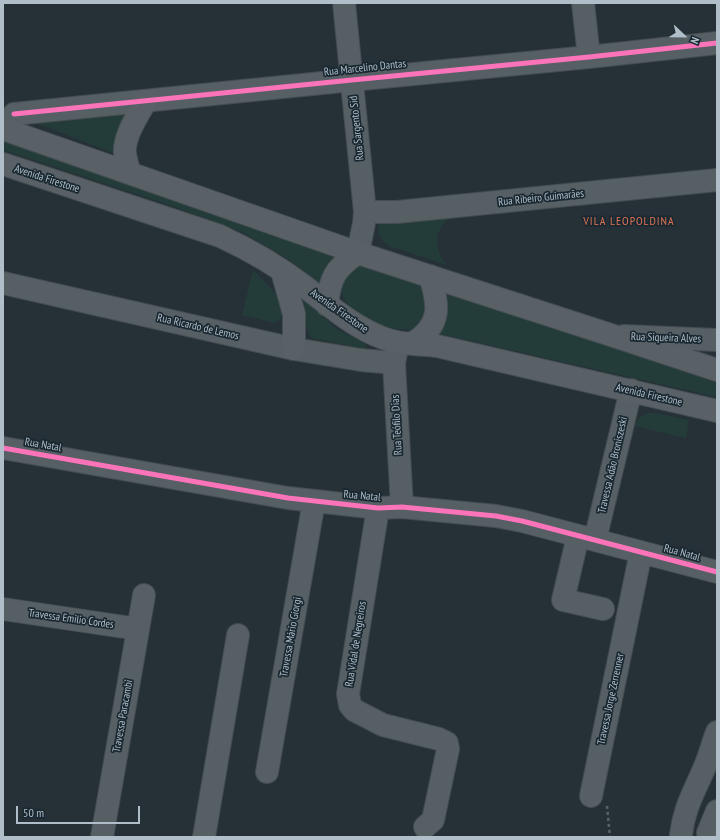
<!DOCTYPE html>
<meta charset="utf-8">
<style>
body{margin:0}
#map{position:relative;width:720px;height:840px;overflow:hidden;background:#263137;font-family:"PT Sans Narrow",sans-serif}
canvas{display:block}
.frame{position:absolute;inset:0;border:4px solid #afbec9;pointer-events:none}
.north{position:absolute;left:664px;top:16px;width:40px;height:40px;-webkit-text-stroke:3px #192831;paint-order:stroke;rotate:112deg;font-size:11px;font-weight:700;line-height:16px;text-align:center;color:#afbec9}
.north::after{content:'';display:block;margin:auto;width:14px;height:18px;background:#afbec9;clip-path:polygon(50% 0,100% 100%,50% 72%,0 100%)}
.scale{position:absolute;left:16px;top:806px;width:124px;height:18px;box-sizing:border-box;border:2px solid #afbec9;border-top:0;padding-left:5px;font-size:12px;line-height:14px;white-space:nowrap;color:#afbec9;-webkit-text-stroke:3px #192831;paint-order:stroke}
</style>
<div id="map">
<canvas width="720" height="840"></canvas>
<div class="frame"></div>
<div class="north">N</div>
<div class="scale">50 m</div>
</div>
<script>
const g = document.querySelector('canvas').getContext('2d');
g.lineJoin = 'round';
function paint(path, color) { g.fillStyle = color; g.fill(path, 'evenodd'); }
function stroke(path, color, width, dash) { g.strokeStyle = color; g.lineWidth = width; g.lineCap = dash ? 'butt' : 'round'; g.setLineDash(dash || []); g.stroke(path); }
function drawText(font, color, halo, rows, align = 'center') {
  g.font = font + ' "PT Sans Narrow",sans-serif'; g.lineWidth = 3.5; g.setLineDash([]); g.textBaseline = 'middle'; g.strokeStyle = halo; g.fillStyle = color; for (const [text, x, y, turn = 0] of rows) {
    g.save(); g.translate(x, y); g.rotate((+turn || 0) * Math.PI / 180); g.textAlign = isNaN(turn) ? turn : align; if (halo) g.strokeText(text, 0, 0); g.fillText(text, 0, 0); g.restore();
  }
}
const green = new Path2D(`
 M126 114 129 115 118 155 34 122Z
 M3 141 333 253 336 257 321 284 285 257 240 231 164 203 3 150Z
 M453 216C434 228 432 248 447 265L389 246 384 242 379 234 378 226 381 220Z
 M365 265 420 285 423 287 430 308 417 328C393 336 331 312 343 281 347 271 355 268 365 265Z
 M253 270 268 285 278 298 284 313 280 319 275 323 242 315Z
 M449 291 717 383V397L441 334 439 333 447 312 446 294Z
 M304 300 338 330 364 343 366 346 365 349 312 338 309 335 301 303V301Z
 M647 413H657L689 420 686 438 634 426 638 419Z`);
const path = new Path2D(`
 M607 806 610 837`);
const minor = new Path2D(`
 M344 3 365 212 364 223 358 253
 M583 3 589 57
 M14 114 352 80 589 57 717 43
 M365 212H397L717 180
 M3 283 294 349 361 360 394 363
 M624 336 717 340
 M397 348 394 363 402 507
 M3 448 288 498 378 508 402 507 496 516 522 521 717 572
 M378 508 348 694 350 705 354 710 383 725 439 739 447 743 448 749 433 820 425 827
 M578 536 563 600 603 609
 M595 540 631 390
 M3 609 138 629
 M267 772 314 501
 M591 796 641 552
 M708 833 717 811
 M681 835C684 809 693 794 703 771 709 758 712 745 717 732
 M102 837 144 595
 M204 837 238 635`);
const major = new Path2D(`
 M3 129 358 253 614 336 717 370
 M3 164 220 236C250 250 278 266 304 286 329 305 353 327 383 338 400 345 419 344 437 346L717 411
 M129 172C128 166 126 160 125 154 123 137 138 115 146 101
 M282 271 294 314V349
 M327 305C330 278 335 268 358 253
 M413 343C442 325 439 305 430 276`);
const cycleway = new Path2D(`
 M14 114 352 80 589 57 717 43
 M3 448 288 498 378 508 402 507 496 516 522 521 717 572`);
const streetNames = [
 ["Rua Marcelino Dantas",365,68,-6],
 ["Rua Sargento Sid",357,128,-96],
 ["Avenida Firestone",47,179,18],
 ["Rua Ribeiro Guimarães",541,198,-6],
 ["Avenida Firestone",339,311,35],
 ["Rua Ricardo de Lemos",198,327,13],
 ["Rua Siqueira Alves",666,338,2],
 ["Avenida Firestone",649,395,13],
 ["Rua Teófilo Dias",397,425,-93],
 ["Rua Natal",43,445,10],
 ["Travessa Adão Broniszeski",613,465,-77],
 ["Rua Natal",362,496,5],
 ["Rua Natal",682,553,15],
 ["Travessa Emilio Cordes",71,619,8],
 ["Travessa Mário Giorgi",291,637,-80],
 ["Rua Vidal de Negreiros",356,644,-81],
 ["Travessa Jorge Zerrenner",611,699,-78],
 ["Travessa Paracambi",123,716,-80]
];
const neighbourhoodNames = [
 ["VILA LEOPOLDINA",629,222]
];
paint(green, '#233c3a');
stroke(minor, '#454c51', 24);
stroke(major, '#434d53', 24);
stroke(path, '#596267', 2.5, [3, 3]);
stroke(minor, '#565f64', 22);
stroke(major, '#596167', 22);
stroke(cycleway, '#fb73b8', 5);
drawText('11px', '#afbec9', '#192831', streetNames);
g.letterSpacing = '1px';
drawText('12px', '#df7353', '#192831', neighbourhoodNames);
g.letterSpacing = '0px';
</script>
